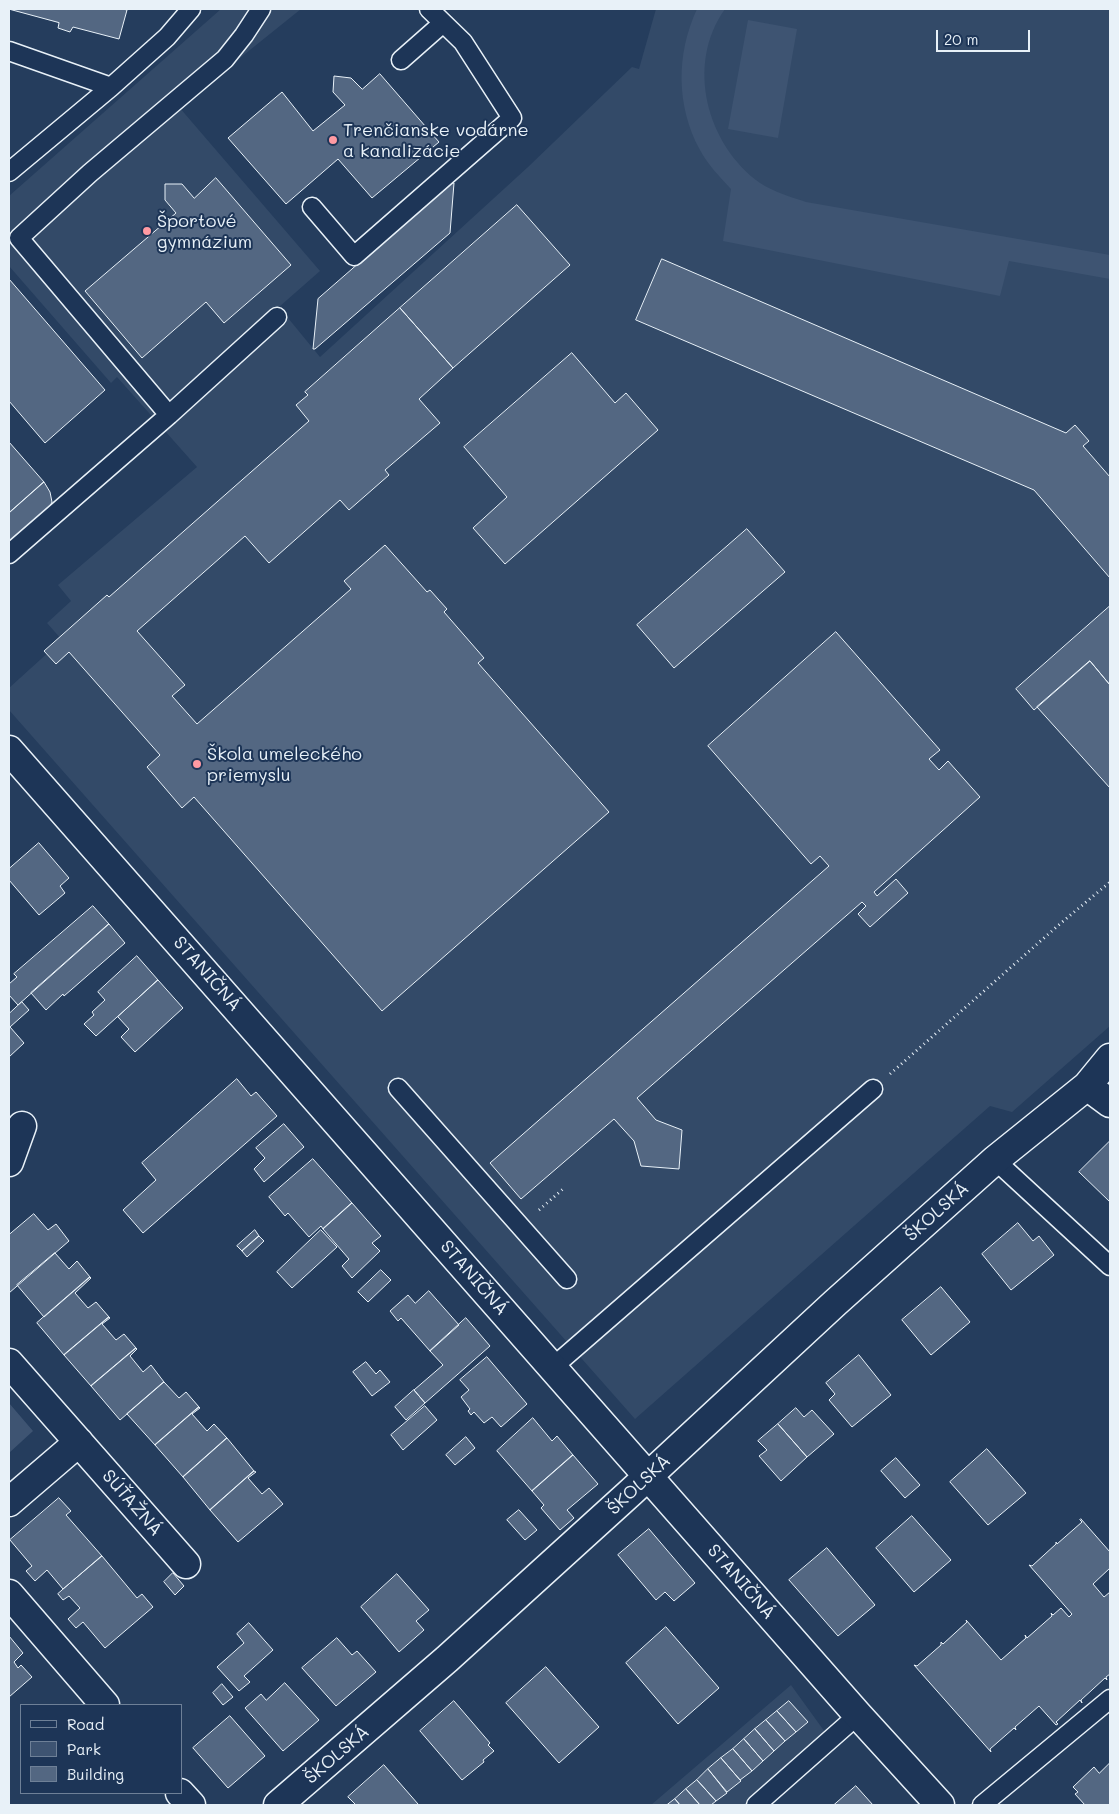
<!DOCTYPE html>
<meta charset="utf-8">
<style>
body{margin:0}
#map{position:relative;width:1119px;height:1814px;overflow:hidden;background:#253d5d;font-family:Mali,sans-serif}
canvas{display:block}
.frame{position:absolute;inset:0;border:10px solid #e8f1f8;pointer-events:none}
.legend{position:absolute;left:20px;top:1704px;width:162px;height:90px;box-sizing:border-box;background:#1d3557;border:1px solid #6e8097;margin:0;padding:6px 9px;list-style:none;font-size:15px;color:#e8f1f8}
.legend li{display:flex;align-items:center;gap:10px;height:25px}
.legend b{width:25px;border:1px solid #6e8097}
.scale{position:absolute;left:936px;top:30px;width:94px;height:22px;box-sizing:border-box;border:2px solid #e8f1f8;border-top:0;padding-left:6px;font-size:15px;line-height:18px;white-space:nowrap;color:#e8f1f8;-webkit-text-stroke:4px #1d3557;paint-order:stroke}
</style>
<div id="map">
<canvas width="1119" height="1814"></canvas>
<div class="frame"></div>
<ul class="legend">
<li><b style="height:6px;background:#1d3557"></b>Road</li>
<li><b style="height:14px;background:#3e5472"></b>Park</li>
<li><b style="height:14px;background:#536782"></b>Building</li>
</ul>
<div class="scale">20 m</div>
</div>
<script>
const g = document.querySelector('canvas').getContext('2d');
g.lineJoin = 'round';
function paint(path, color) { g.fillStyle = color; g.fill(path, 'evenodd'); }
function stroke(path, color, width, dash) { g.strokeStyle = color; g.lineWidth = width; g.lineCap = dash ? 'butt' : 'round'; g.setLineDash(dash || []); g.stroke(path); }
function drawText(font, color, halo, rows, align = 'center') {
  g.font = font + ' Mali,sans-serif'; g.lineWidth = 4; g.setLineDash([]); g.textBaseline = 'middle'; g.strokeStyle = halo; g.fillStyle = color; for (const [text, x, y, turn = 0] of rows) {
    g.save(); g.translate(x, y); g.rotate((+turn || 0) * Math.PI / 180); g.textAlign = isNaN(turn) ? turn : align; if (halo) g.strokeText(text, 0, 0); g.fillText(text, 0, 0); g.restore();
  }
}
const built = new Path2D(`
 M221 9H301L179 107 320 271 279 307 320 357 528 167 632 67 639 69 656 9H1110V1026L1012 1112 990 1106 635 1419 9 710V688L62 640 47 623 71 601 58 585 197 467 117 377 111 383 9 266V196Z
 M791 1685 830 1739 756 1805H651Z`);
const green = new Path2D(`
 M697 9H725C685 65 707 145 760 183 774 192 791 197 806 202L1110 255V279L1009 261 1000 296 723 241 731 189C720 177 708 165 700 150 676 106 676 54 697 9Z
 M748 20 797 29 778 138 728 129Z
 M9 1403 33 1431 9 1453Z`);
const building = new Path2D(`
 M9 9H123L127 10 119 39 73 27 70 32 58 28 59 23Z
 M380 74 439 142 372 198 338 159 286 204 228 138 282 92 313 131 345 105 333 92 334 76 351 78 362 89Z
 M216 178 291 265 224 323 206 302 142 358 85 291 176 213 165 200V184H182L194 198Z
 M451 183H454L450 233 315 349H313L318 299Z
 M517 205 570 265 453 368 400 308Z
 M662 259 1066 433 1075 425 1089 441 1083 446 1110 477V578L1034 490 636 320Z
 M9 279 105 390 45 443 9 401Z
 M400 308 453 368 419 399 440 423 385 470 389 475 349 510 340 500 269 563 245 536 137 631 185 685 172 696 197 724 351 589 344 581 385 545 427 592 430 590 447 609 444 612 484 658 478 663 609 812 382 1011 194 797 182 808 147 767 160 755 69 652 56 664 44 651 107 595 109 597 309 421 296 405 308 395 305 392Z
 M572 353 615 403 626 393 658 430 505 564 473 528 507 497 464 447Z
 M9 442 44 482 9 513Z
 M44 482 50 492 52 502 48 511 9 545V513Z
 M747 529 785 572 674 668 637 625Z
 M1110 606V685L1090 661 1034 710 1016 689Z
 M836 632 940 750 929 759 939 770 948 761 980 797 874 892 877 896 896 879 908 893 870 927 858 914 866 906 862 902 637 1098 656 1120 682 1130 679 1169 641 1166 634 1141 614 1119 521 1199 490 1163 829 866 820 856 811 864 708 746Z
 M1090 661 1110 685V788L1037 707Z
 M39 843 69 878 60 886 65 893 39 915 9 880V869Z
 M93 906 109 924 18 1005 9 995V984L17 977 14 974Z
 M109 924 125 943 64 996 63 994 46 1010 31 993Z
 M137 956 158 980 96 1036 84 1024 94 1015 92 1012 105 1000 98 992Z
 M158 980 183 1008 135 1052 121 1037 129 1029 118 1017Z
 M22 1002 29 1010 10 1027 24 1043 9 1057V1014Z
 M237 1079 251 1096 256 1092 277 1116 143 1233 123 1210 156 1180 142 1163Z
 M284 1124 304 1147 264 1182 254 1169 265 1158 256 1148Z
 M1110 1141V1202L1079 1172Z
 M313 1159 352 1203 323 1229 321 1226 309 1237 288 1213 285 1216 269 1197Z
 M352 1203 381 1236 372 1243 380 1251 352 1278 342 1266 349 1259 323 1229Z
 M34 1214 48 1230 56 1224 69 1241 9 1293V1235Z
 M1018 1223 1033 1241 1039 1236 1054 1255 1011 1290 982 1254Z
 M255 1230 259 1236 242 1251 237 1246Z
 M321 1230 337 1247 292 1288 277 1272Z
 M259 1236 264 1241 247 1257 242 1251Z
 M55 1253 69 1269 77 1261 90 1277 44 1317 17 1285Z
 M381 1270 391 1280 368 1302 358 1292Z
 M90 1277 91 1278 75 1293 88 1308 96 1302 109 1317 64 1355 37 1323Z
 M941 1287 970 1322 931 1355 902 1320Z
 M429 1291 459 1325 430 1351 401 1318 398 1321 390 1311 408 1295 415 1303Z
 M109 1317 110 1318 102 1324 116 1340 124 1334 136 1348 91 1386 64 1355Z
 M466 1318 490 1346 425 1403 414 1390 443 1365 430 1351Z
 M136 1348 137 1349 130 1356 143 1372 151 1365 164 1382 120 1420 91 1386Z
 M859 1355 891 1395 852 1427 829 1400 835 1394 826 1383Z
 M487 1357 527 1404 501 1427 492 1417 484 1423 474 1412 471 1415 468 1411 470 1409 461 1397 469 1390 460 1380Z
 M366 1362 376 1374 380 1370 390 1382 372 1396 353 1372Z
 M164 1382 179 1398 186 1392 199 1407 155 1445 127 1414Z
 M414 1390 425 1403 406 1420 395 1407Z
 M425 1406 437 1420 403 1450 391 1435Z
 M199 1407 200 1408 192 1414 207 1431 214 1424 227 1438 183 1477 155 1445Z
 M796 1408 804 1417 812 1410 834 1434 807 1457 778 1424Z
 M533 1418 552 1441 557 1436 573 1455 532 1491 497 1451Z
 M778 1424 807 1457 781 1481 759 1456 767 1450 758 1441Z
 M466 1437 475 1448 455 1465 446 1455Z
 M227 1438 254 1471 210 1510 183 1477Z
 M987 1449 1026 1493 988 1525 950 1482Z
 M573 1455 598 1484 567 1510 574 1518 560 1530 541 1508 544 1505 532 1491Z
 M896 1458 920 1485 905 1498 881 1471Z
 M254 1471 256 1472 248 1478 262 1494 269 1488 283 1504 238 1542 210 1510Z
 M59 1498 71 1511 66 1515 102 1556 63 1589 47 1570 35 1581 26 1571 32 1566 10 1540Z
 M519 1510 537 1530 525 1540 507 1520Z
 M912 1516 951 1560 914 1592 876 1548Z
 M1081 1519 1110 1552V1568L1093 1584 1104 1597 1110 1592V1674L1106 1677 1107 1680 1105 1678 1081 1700 1082 1703 1080 1700 1056 1722 1058 1724 1056 1725 1039 1706 1015 1727 1016 1730 1014 1728 990 1749 991 1752 914 1665 917 1666 941 1645V1642L943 1644 967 1622 966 1620 1001 1660 1026 1638 1025 1635 1027 1638 1052 1616 1051 1613 1053 1615 1061 1608 1069 1617 1072 1614 1029 1565 1032 1566 1056 1544V1542L1057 1544 1082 1522 1080 1520Z
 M649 1529 695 1583 674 1601 665 1592 656 1600 618 1555Z
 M827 1548 875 1605 838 1636 789 1580Z
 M102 1556 137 1598 142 1594 153 1607 105 1648 83 1622 76 1628 68 1619 80 1608 69 1596 63 1600 58 1594Z
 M173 1573 184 1586 175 1595 164 1582Z
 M397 1574 429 1610 416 1621 424 1630 399 1652 361 1607Z
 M249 1623 273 1650 244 1676 250 1682 239 1691 217 1667 244 1643 237 1634Z
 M666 1627 719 1688 678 1724 626 1663Z
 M9 1636 23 1653 14 1662 18 1668 21 1665 32 1677 9 1697Z
 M337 1638 352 1655 357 1651 376 1672 336 1706 302 1668Z
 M546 1667 599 1727 559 1763 506 1703Z
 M285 1683 319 1720 283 1751 245 1708 261 1694 266 1700Z
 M222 1684 233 1697 223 1705 213 1693Z
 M454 1701 490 1743 488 1745 494 1751 483 1760 484 1762 462 1780 420 1731Z
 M789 1701 808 1722 796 1732 777 1711Z
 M777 1711 796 1732 785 1741 766 1720Z
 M230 1716 265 1756 228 1788 193 1748Z
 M766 1720 785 1741 774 1751 755 1729Z
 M755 1729 774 1751 763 1761 744 1739Z
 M744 1739 763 1761 752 1771 733 1749Z
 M733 1749 752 1771 740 1780 721 1758Z
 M721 1758 741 1781 727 1792 708 1769Z
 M1110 1763V1805H1085L1075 1794 1078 1792 1073 1787 1094 1767 1099 1773Z
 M384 1765 418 1804 416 1805H356L348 1797Z
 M708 1769 727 1793 716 1801 697 1780Z
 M697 1780 716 1801 711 1805H700L686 1789Z
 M856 1786 873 1805H834Z
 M686 1789 700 1805H680L675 1799Z
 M675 1799 680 1805H667Z`);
const path = new Path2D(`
 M890 1074 1061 923 1110 882
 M539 1210 563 1189`);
const service = new Path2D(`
 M261 9 244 35 225 59 90 173 19 238 169 415 277 317
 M9 51 111 87 9 172
 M401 60 443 23
 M111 87 167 37 191 9
 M312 207 354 256 512 118 463 42 429 9
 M9 554 169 415
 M398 1088 567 1279
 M995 1160 1110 1266
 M553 1367 873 1089
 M756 1805 858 1715
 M982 1805 1110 1699`);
const minor = new Path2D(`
 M9 750 858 1715 940 1805
 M1087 1086 1110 1103
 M9 1162 22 1126
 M9 1363 186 1564
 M9 1502 79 1442
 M9 1594 105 1705
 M180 1793 191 1805
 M278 1805 447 1659 631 1492 835 1303 995 1160 1087 1086 1110 1058`);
const markers = [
 [333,140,5,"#ff9aa2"],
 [147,231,5,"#ff9aa2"],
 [197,764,5,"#ff9aa2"]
];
const poiNames = [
 ["Trenčianske vodárne",343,130],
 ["a kanalizácie",343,151],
 ["Športové",157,221],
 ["gymnázium",157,242],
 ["Škola umeleckého",207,754],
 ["priemyslu",207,775]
];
const streetNames = [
 ["STANIČNÁ",207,974,49],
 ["ŠKOLSKÁ",937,1212,-42],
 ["STANIČNÁ",474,1278,49],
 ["ŠKOLSKÁ",639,1485,-43],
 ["SÚŤAŽNÁ",132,1503,49],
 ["STANIČNÁ",741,1582,49],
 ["ŠKOLSKÁ",337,1755,-41]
];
paint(built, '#334a68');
paint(green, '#3e5472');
paint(building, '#536782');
stroke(building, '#e8f1f8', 1);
stroke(service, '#e8f1f8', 21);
stroke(minor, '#e8f1f8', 31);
stroke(path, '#e8f1f8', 3, [1, 4]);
stroke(service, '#1d3557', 18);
stroke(minor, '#1d3557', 28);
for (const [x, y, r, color] of markers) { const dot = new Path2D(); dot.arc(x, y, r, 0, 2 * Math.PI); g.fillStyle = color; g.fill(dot); stroke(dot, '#1d3557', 2); }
drawText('18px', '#e8f1f8', '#1d3557', poiNames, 'left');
drawText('18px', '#e8f1f8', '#1d3557', streetNames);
</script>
